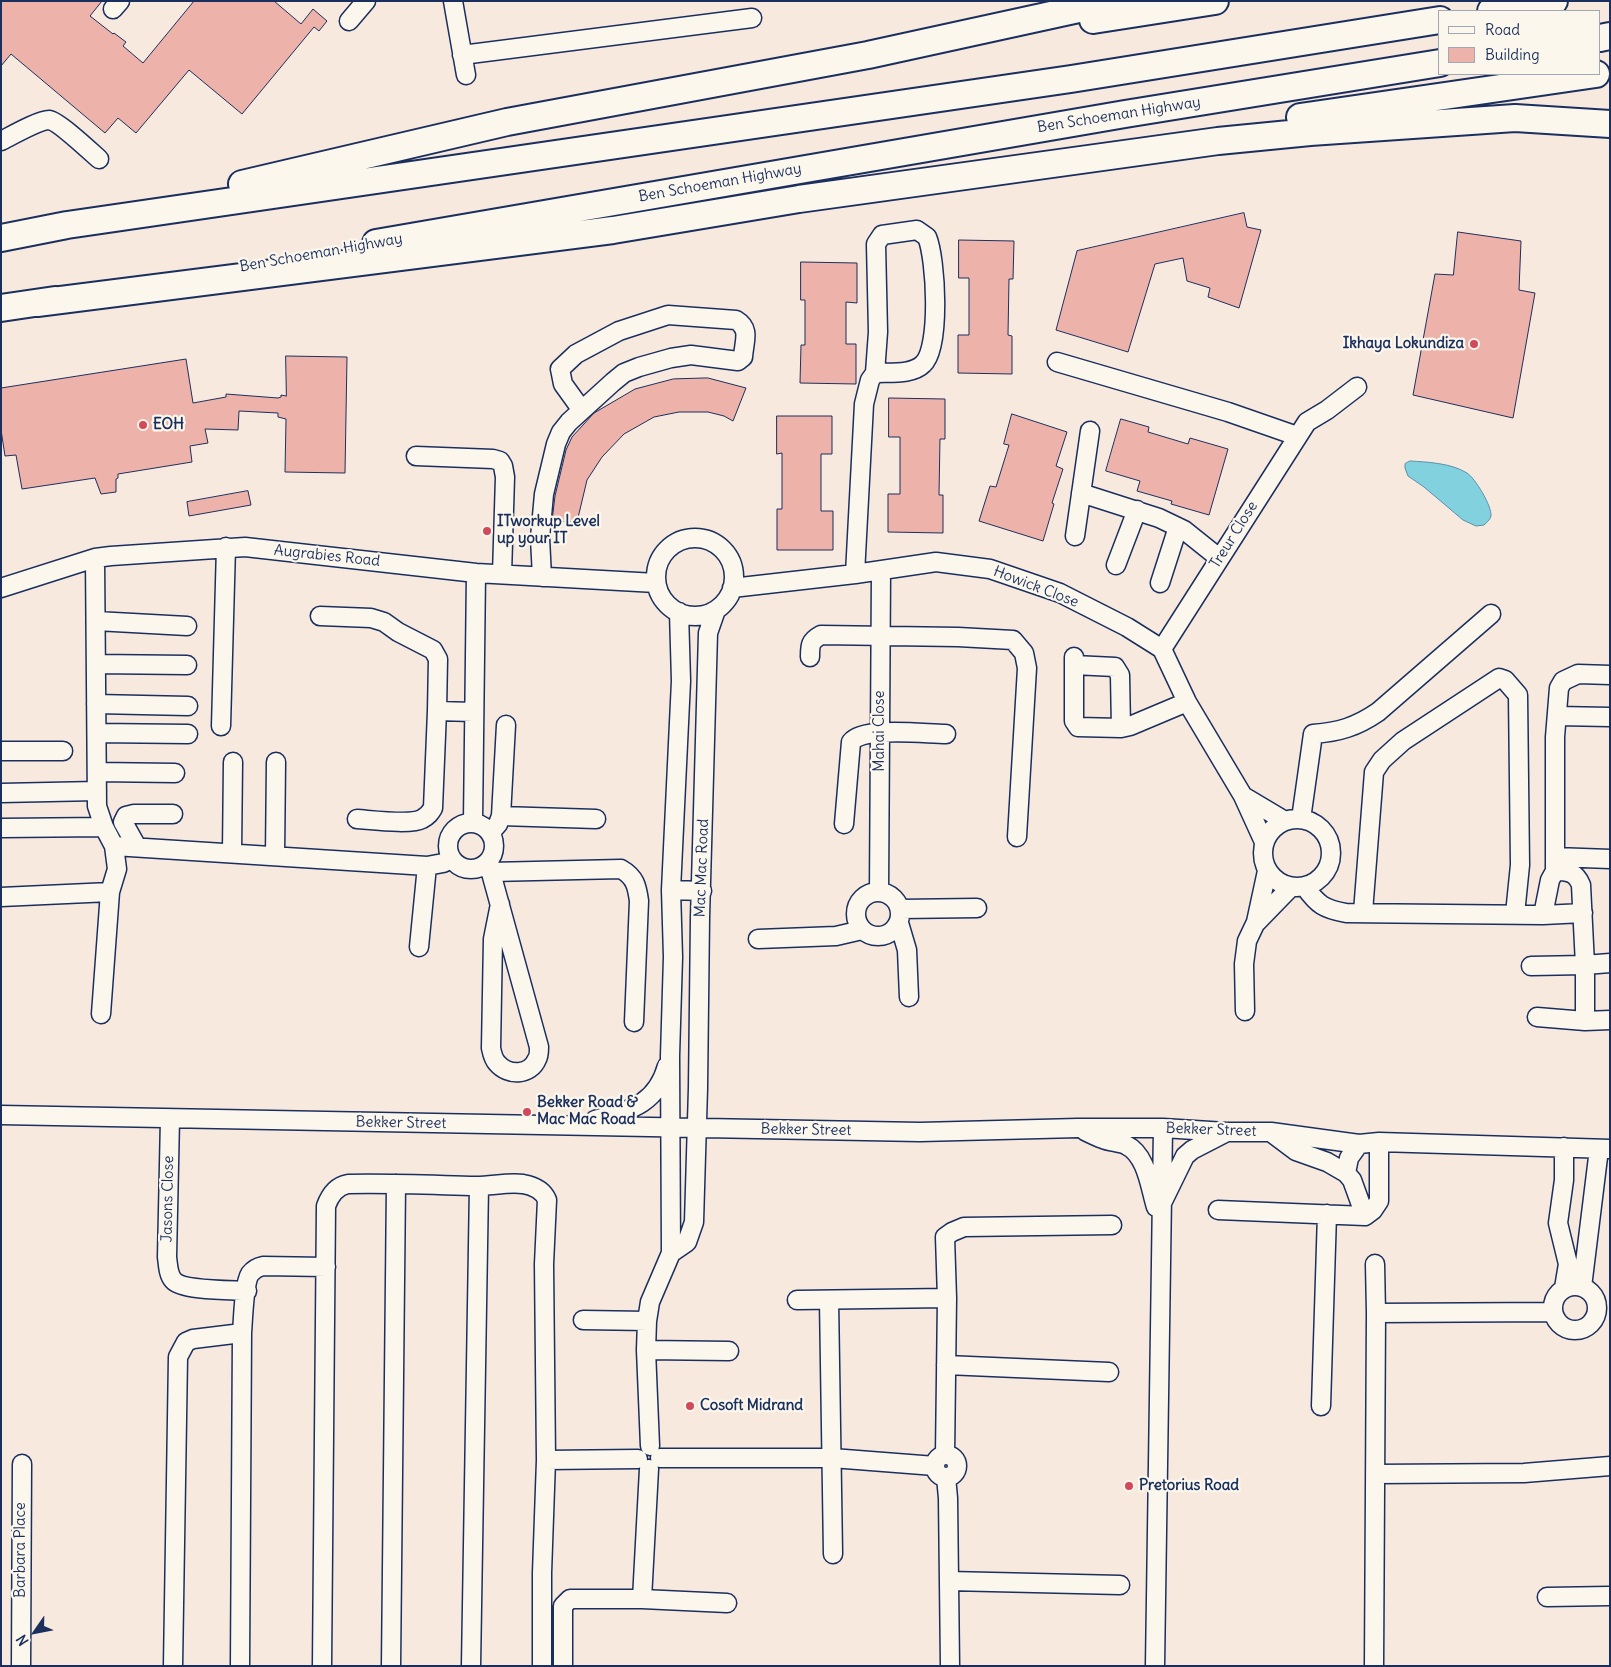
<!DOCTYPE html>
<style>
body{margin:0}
#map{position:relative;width:1611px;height:1667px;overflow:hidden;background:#f8e9df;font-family:Delius,sans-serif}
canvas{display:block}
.frame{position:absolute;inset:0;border:2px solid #1b2f5e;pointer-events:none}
.legend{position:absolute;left:1438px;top:10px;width:162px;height:65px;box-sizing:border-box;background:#fbf7ec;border:1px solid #a1a7b3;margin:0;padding:6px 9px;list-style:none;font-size:15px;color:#1b2f5e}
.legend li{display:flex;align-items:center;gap:10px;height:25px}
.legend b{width:25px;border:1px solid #a1a7b3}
.north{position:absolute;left:10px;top:1607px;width:50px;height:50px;-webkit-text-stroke:4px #fbf7ec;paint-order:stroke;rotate:237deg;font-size:14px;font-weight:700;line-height:20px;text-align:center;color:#1b2f5e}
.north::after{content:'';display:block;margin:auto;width:18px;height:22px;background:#1b2f5e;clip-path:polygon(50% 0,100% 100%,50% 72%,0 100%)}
</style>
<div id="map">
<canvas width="1611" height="1667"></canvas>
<div class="frame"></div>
<ul class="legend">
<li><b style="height:6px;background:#fbf7ec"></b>Road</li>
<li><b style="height:14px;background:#edb2aa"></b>Building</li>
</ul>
<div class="north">N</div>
</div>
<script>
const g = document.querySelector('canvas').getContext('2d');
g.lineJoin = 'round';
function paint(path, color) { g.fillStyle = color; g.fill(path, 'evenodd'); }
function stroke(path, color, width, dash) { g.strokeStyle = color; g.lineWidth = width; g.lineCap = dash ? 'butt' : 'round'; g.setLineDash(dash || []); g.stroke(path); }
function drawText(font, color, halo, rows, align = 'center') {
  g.font = font + ' Delius,sans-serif'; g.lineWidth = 4.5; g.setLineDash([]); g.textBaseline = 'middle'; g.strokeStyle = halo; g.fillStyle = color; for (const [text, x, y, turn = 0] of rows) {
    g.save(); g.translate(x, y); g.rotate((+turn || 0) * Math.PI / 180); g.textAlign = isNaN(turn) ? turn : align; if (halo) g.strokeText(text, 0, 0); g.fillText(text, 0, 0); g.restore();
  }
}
const water = new Path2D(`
 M1410 461C1427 462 1451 463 1467 473 1475 478 1492 506 1491 516 1490 520 1487 522 1484 525L1476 526 1463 520 1424 487 1408 476 1405 468V464Z`);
const building = new Path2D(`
 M1 1H102L90 16 113 34 114 33 126 42 123 46 143 63 194 1H274L301 24 313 9 327 21 319 31 314 27 242 114 189 70 136 133 118 118 105 133 11 54 1 66Z
 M1244 213 1247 227 1261 230 1239 308 1208 297 1210 288 1187 281 1183 258 1155 264 1128 352 1056 330 1077 251Z
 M1458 232 1521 241 1519 290 1535 293 1513 418 1413 395 1435 274 1453 275Z
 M959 240 1014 241 1013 279H1009L1008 335 1012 336V374L958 373V335H969V278H959Z
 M801 262 857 263V303L846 302V344H856V384L800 383 801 345H805V300H801Z
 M286 356 347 357 345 473 285 472 286 419 278 417V413L239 411 238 430 205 429 208 443 190 446 192 462 118 474V478L116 479V492L101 494 95 478 22 489 16 455 5 456 1 430V388L186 359 193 403 226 397V394L278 398 281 397V395L286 396Z
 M708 378 746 388 733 421 724 416 708 412H679L654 417 624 434 602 457 587 480 577 522 552 521 555 496 566 450 572 437 594 413 635 389 673 379Z
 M889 398 945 399V439H940L939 495H943V533L888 532V494H900V437H889Z
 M1012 414 1067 432 1056 466 1063 469 1052 503 1054 504 1043 541 979 521 990 486 996 487 1009 445 1004 444Z
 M777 416H832V454H821V511H833V550H777V509H782V453L777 454Z
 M1121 419 1149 427 1148 432 1188 444 1190 438 1228 449 1209 515 1171 504 1172 501 1137 491 1140 481 1106 471Z
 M248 491 251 505 189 516 187 502Z`);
const minor = new Path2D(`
 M453 1 466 75
 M113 9 120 1
 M349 21 366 1
 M462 55 752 18
 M1 141C11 136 39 120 49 120 58 121 90 151 99 159
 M1057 362 1228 412 1297 436
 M416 456 493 459 500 461 503 466 505 477 502 574
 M1081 493 1159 518 1184 530 1219 558
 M1075 536 1090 431
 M656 577a39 39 0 1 1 78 0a39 39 0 1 1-78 0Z
 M95 558 97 806 104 827 114 846 117 869 110 892 101 1014
 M1116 565 1137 510
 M855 574 864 404 870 380 875 373 878 332 876 244 882 235 917 230 927 237C936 258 941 348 923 364 912 375 890 372 875 373
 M542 577 540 538 544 494 556 444 561 432 569 422 613 382 624 373 639 367 671 358 691 355 738 361 743 357C744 341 751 329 736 320L668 315 619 331 576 354 560 369 563 384 581 409
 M1160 583 1178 527
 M1 588 95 558 111 556 245 547 476 573 656 583
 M732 588 855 574 936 562 990 569 1060 593 1127 627 1162 649 1187 702 1243 796 1264 842
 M320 616 371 618 384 622 398 632 433 650 438 659 437 711
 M96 621 187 626
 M1162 649 1307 422 1327 410 1357 387
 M810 657C810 645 810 641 821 635L958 637 1013 640 1024 653 1027 668 1017 837
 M1074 657V721L1078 727 1121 728 1130 726 1187 702
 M96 664 187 665
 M1074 665 1115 667 1120 675 1121 728
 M96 704 188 706
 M1557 716 1610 717
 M221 726 226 547
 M97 733 188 734
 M1 751H63
 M97 772 175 773
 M1 793 97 791
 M1243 796 1285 821
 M501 816 596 819
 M1263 853a34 34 0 1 1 68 0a34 34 0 1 1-68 0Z
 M357 819C372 820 411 825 422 819 428 816 430 813 433 808L437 711 473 712
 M1301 819 1313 734C1339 732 1356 727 1378 712L1491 614
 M473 822 476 573
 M448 846a23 23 0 1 1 46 0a23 23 0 1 1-46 0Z
 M844 824 851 742C864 726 925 734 946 734
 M1 828 104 827
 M490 833 498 824 501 816 506 725
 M114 846 427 866 443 863 451 859
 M137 847 123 822 126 816 134 814H173
 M232 853 233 762
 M275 856 276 762
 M1555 857 1610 859
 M488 862 539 1047C539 1051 539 1056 537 1059 530 1076 508 1076 497 1063 494 1060 492 1053 491 1048L493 939 500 904
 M1555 871V737L1559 688 1563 681 1578 674 1610 675
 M491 872 621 869C635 877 637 886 639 901L634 1022
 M1305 887C1318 905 1324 909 1346 913L1543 915 1583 913
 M671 890 702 891
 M856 914a22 22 0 1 1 44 0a22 22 0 1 1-44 0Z
 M879 892 881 571
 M1 897 110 892
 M900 909 977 908
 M1363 912 1374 772 1382 760 1403 741 1499 678 1505 680 1518 695 1520 865 1515 914
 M1543 915 1550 880 1555 871C1568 871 1576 872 1581 885L1585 965V1021
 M1257 922 1291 887
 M899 923 907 950 909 997
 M758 939 836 936 862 930
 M419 947 427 866
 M1531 966 1585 965 1610 963
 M1245 1011 1244 964 1247 941 1256 922 1267 871
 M1537 1017 1585 1021 1610 1020
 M1 1115 920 1132 1078 1128H1163L1226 1132H1271L1359 1144 1379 1142 1610 1149
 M170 1119 167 1257C168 1264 168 1274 173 1280 182 1291 232 1290 247 1291
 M595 1120C630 1110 656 1105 667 1066
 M1085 1131C1091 1134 1097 1137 1103 1139 1110 1142 1119 1142 1126 1145 1147 1155 1150 1188 1156 1207
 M1272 1133 1296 1151 1327 1162 1346 1173
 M1359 1144 1349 1158 1346 1173 1352 1180 1365 1216
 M1564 1147V1180L1558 1223 1568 1264 1564 1288
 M1163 1201 1185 1156 1192 1150 1225 1133
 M1218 1210 1365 1216 1373 1210 1379 1201V1142
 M671 1253 687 1242 694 1222 698 1088 700 918 708 633 716 610
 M1375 1264 1376 1313
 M1553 1308a22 22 0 1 1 44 0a22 22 0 1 1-44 0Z
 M1582 1287 1599 1149
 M797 1300 947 1298
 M829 1300 833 1554
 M583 1320 647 1321
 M646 1350 729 1351
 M946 1365 1109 1372
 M1321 1406 1327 1214
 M650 1446 646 1350 647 1321 650 1302 671 1253 670 1056 673 957 671 890 681 681 679 612
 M945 1455 947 1298 945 1237 952 1232 964 1227 1112 1225
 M935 1466a11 11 0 1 1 22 0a11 11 0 1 1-22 0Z
 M660 1458H832L935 1466
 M546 1460 638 1459
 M1375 1474 1524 1473 1610 1466
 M946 1477 948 1498 950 1666
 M949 1581 1120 1585
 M1547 1597 1610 1596
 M642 1599 649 1469
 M21 1666 22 1464
 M173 1666 178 1357 186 1342 193 1339 242 1333
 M240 1666 242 1333C243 1321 244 1283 250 1274 253 1270 258 1267 263 1266L326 1267
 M322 1666 326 1206C330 1195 337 1186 348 1184 391 1183 434 1185 476 1186 492 1186 508 1182 523 1184 534 1186 543 1190 547 1200L544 1264 546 1460 542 1573V1666
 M391 1666 396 1184
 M471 1666 479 1186
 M563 1666V1606L570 1599H642L727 1603
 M1155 1666 1163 1128
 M1374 1666 1376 1313 1553 1312`);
const highway = new Path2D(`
 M1491 11 1554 1
 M1093 20 1215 1
 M1600 38 1610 36
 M1300 117 1596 74
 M242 184 507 122 868 55 1115 1
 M1 238 67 225 1071 79 1440 20
 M376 243 1125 114 1440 63
 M37 303 613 230 799 199 1218 141 1310 132 1515 118 1610 124
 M1 308 55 300`);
const markers = [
 [1474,344,5,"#d1495b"],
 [143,425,5,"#d1495b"],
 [487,531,5,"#d1495b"],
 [527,1112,5,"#d1495b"],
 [690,1406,5,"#d1495b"],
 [1129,1486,5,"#d1495b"]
];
const streetNames = [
 ["Ben Schoeman Highway",1119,115,-9],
 ["Ben Schoeman Highway",720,183,-10],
 ["Ben Schoeman Highway",321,253,-10],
 ["Treur Close",1234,535,-58],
 ["Augrabies Road",327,556,6],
 ["Howick Close",1036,587,21],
 ["Mahai Close",880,731,-90],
 ["Mac Mac Road",702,868,-88],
 ["Bekker Street",401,1123,1],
 ["Bekker Street",806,1130,1],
 ["Bekker Street",1211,1130,2],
 ["Jasons Close",168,1199,-89],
 ["Barbara Place",21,1550,-90]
];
const poiNames = [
 ["Ikhaya Lokundiza",1464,344,"right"],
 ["EOH",153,425],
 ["ITworkup Level",497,522],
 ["up your IT",497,539],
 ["Bekker Road &",537,1103],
 ["Mac Mac Road",537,1120],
 ["Cosoft Midrand",700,1406],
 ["Pretorius Road",1139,1486]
];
paint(water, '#82d1df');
stroke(water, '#5990ab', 1);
paint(building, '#edb2aa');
stroke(building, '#1b2f5e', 1);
stroke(minor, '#1b2f5e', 21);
stroke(highway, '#1b2f5e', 30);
stroke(minor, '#fbf7ec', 18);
stroke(highway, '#fbf7ec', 26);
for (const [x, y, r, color] of markers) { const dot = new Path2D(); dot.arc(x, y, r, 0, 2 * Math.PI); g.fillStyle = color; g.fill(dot); stroke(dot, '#fbf7ec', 2); }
drawText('15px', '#1b2f5e', '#fbf7ec', streetNames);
drawText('bold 15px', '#1b2f5e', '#fbf7ec', poiNames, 'left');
</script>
